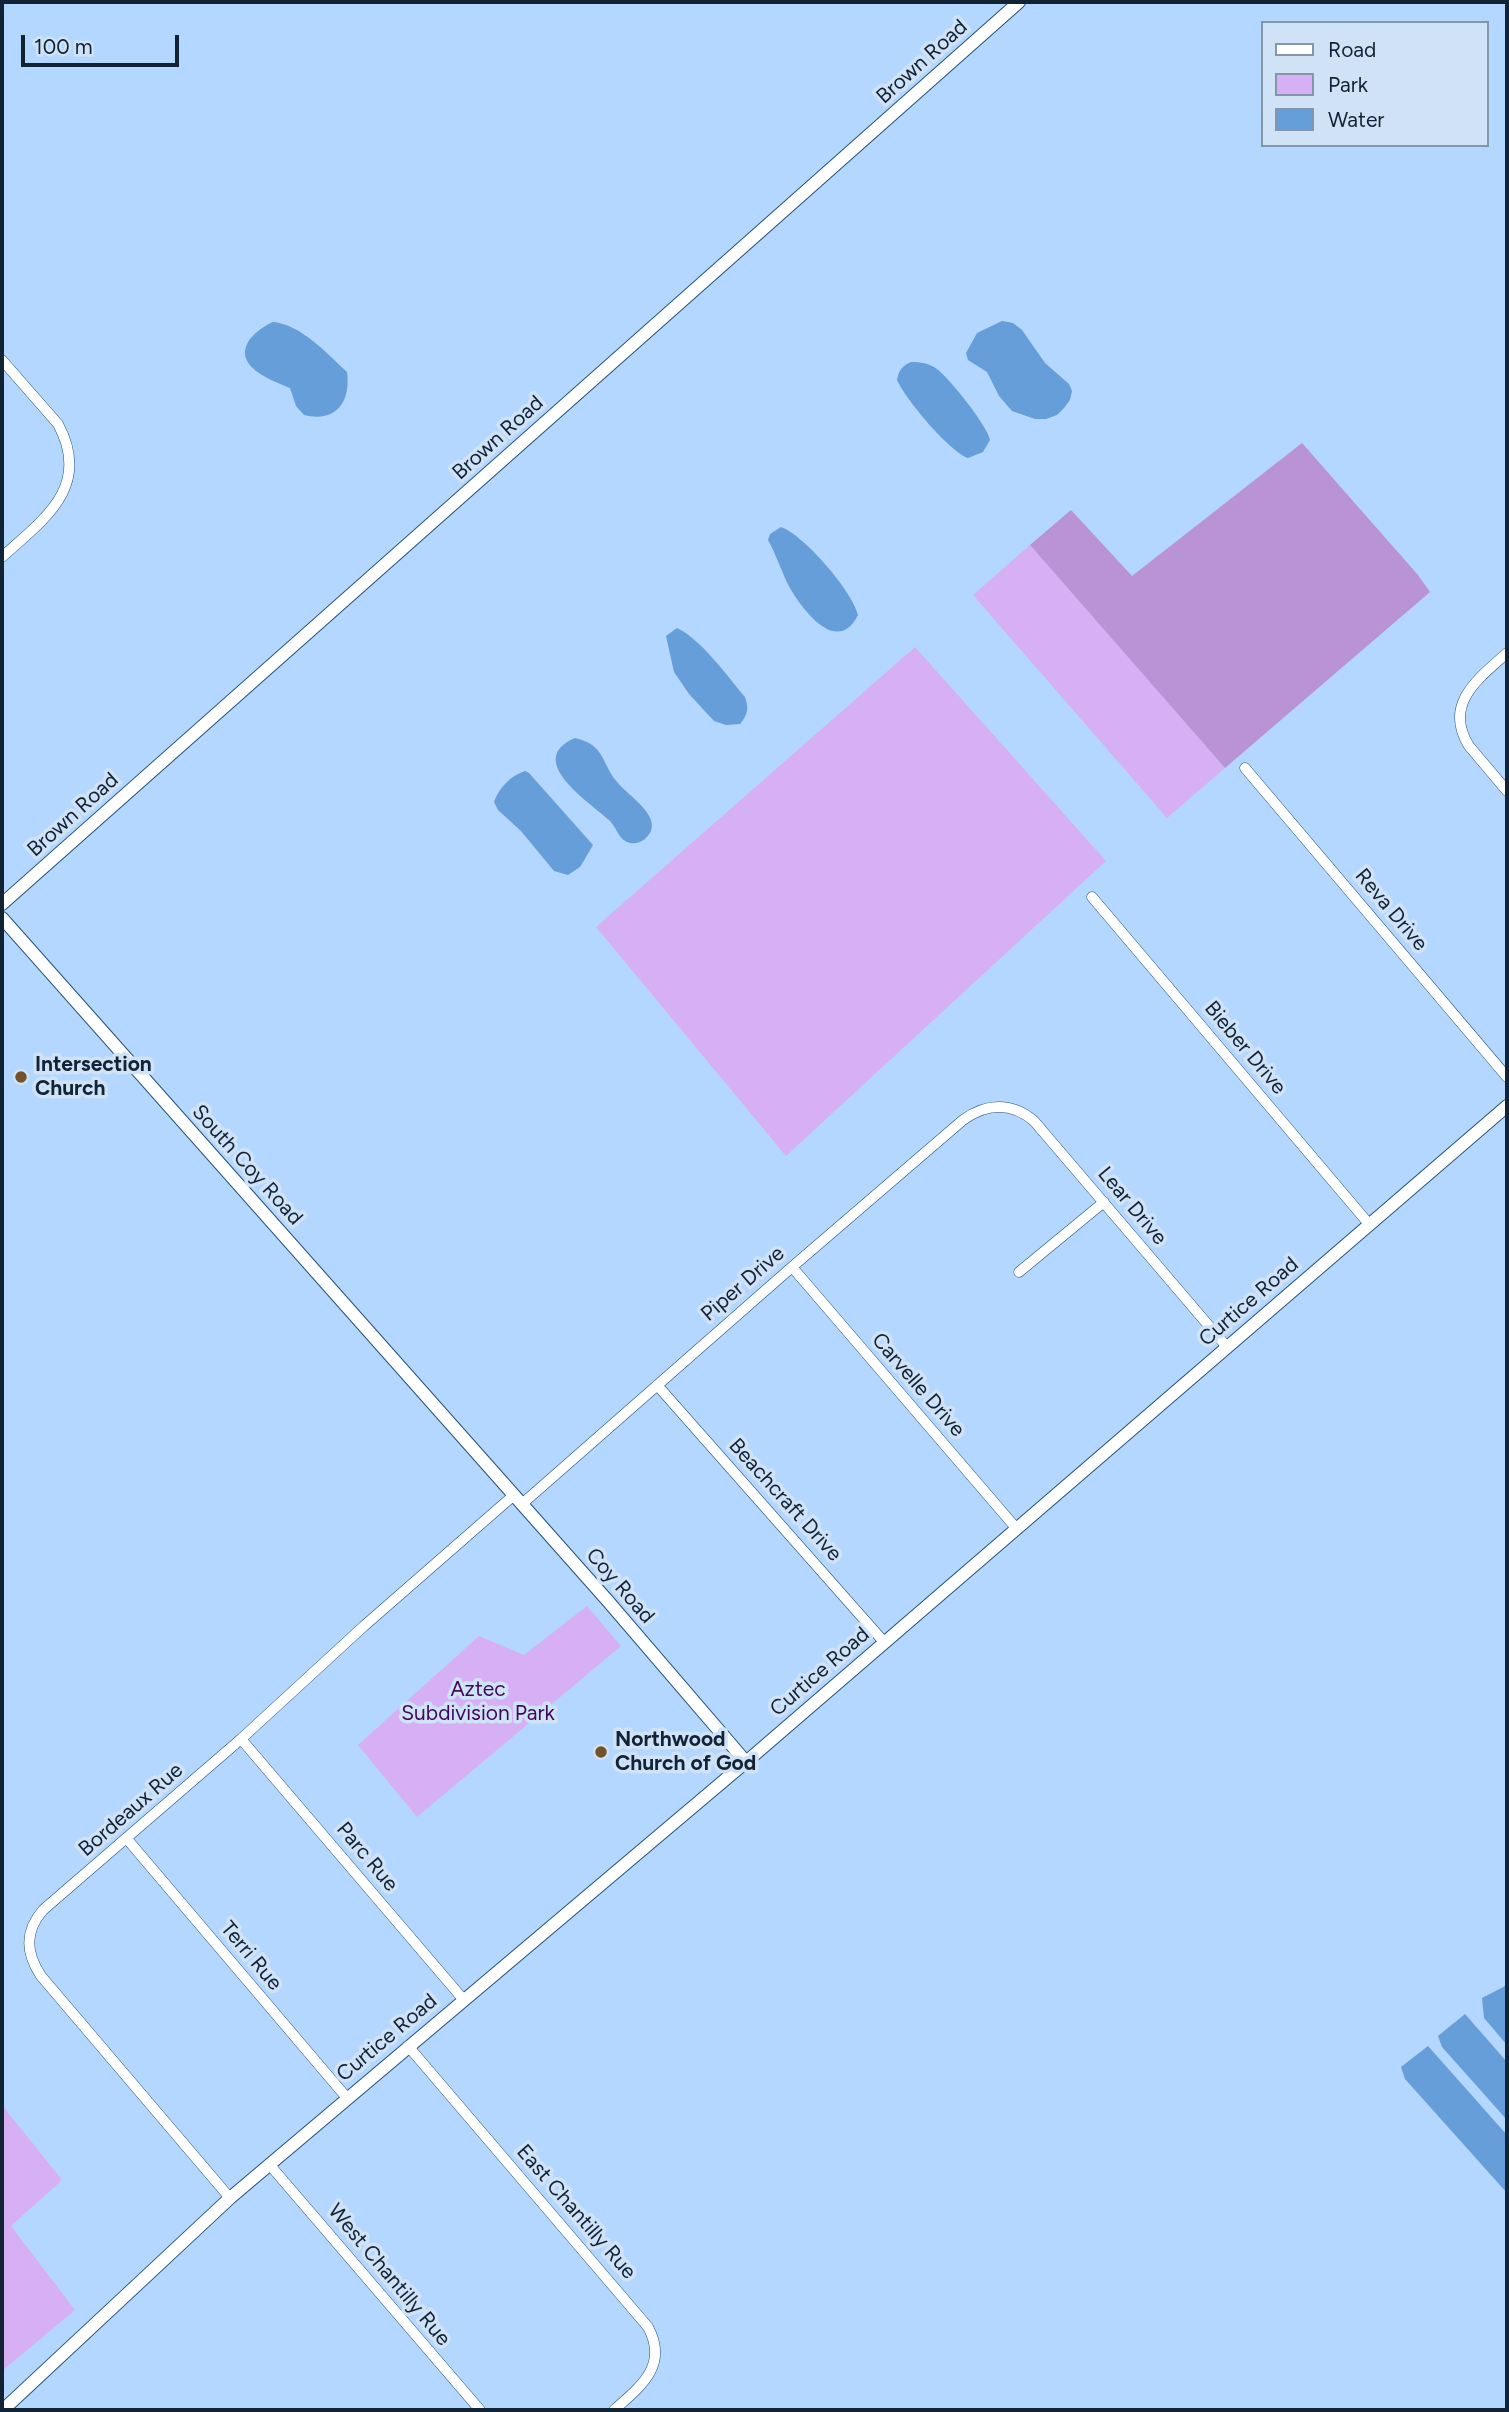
<!DOCTYPE html>
<style>
body{margin:0}
#map{position:relative;width:1509px;height:2412px;overflow:hidden;background:#b3d7fe;font-family:Figtree,sans-serif}
canvas{display:block}
.frame{position:absolute;inset:0;border:4px solid #122336;pointer-events:none}
.legend{position:absolute;left:1261px;top:21px;width:228px;height:126px;box-sizing:border-box;background:#d0e2f6;border:2px solid #8496a9;margin:0;padding:9px 12px;list-style:none;font-size:21px;color:#122336}
.legend li{display:flex;align-items:center;gap:14px;height:35px}
.legend b{width:35px;border:2px solid #8496a9}
.scale{position:absolute;left:21px;top:35px;width:158px;height:32px;box-sizing:border-box;border:4px solid #122336;border-top:0;padding-left:9px;font-size:21px;line-height:24px;white-space:nowrap;color:#122336;-webkit-text-stroke:5px #d0e2f6;paint-order:stroke}
</style>
<div id="map">
<canvas width="1509" height="2412"></canvas>
<div class="frame"></div>
<ul class="legend">
<li><b style="height:9px;background:#fff"></b>Road</li>
<li><b style="height:19px;background:#d7aff5"></b>Park</li>
<li><b style="height:19px;background:#659ed8"></b>Water</li>
</ul>
<div class="scale">100 m</div>
</div>
<script>
const g = document.querySelector('canvas').getContext('2d');
g.lineJoin = 'round';
function paint(path, color) { g.fillStyle = color; g.fill(path, 'evenodd'); }
function stroke(path, color, width, dash) { g.strokeStyle = color; g.lineWidth = width; g.lineCap = dash ? 'butt' : 'round'; g.setLineDash(dash || []); g.stroke(path); }
function drawText(font, color, halo, rows, align = 'center') {
  g.font = font + ' Figtree,sans-serif'; g.lineWidth = 7; g.setLineDash([]); g.textBaseline = 'middle'; g.strokeStyle = halo; g.fillStyle = color; for (const [text, x, y, turn = 0] of rows) {
    g.save(); g.translate(x, y); g.rotate((+turn || 0) * Math.PI / 180); g.textAlign = isNaN(turn) ? turn : align; if (halo) g.strokeText(text, 0, 0); g.fillText(text, 0, 0); g.restore();
  }
}
const green = new Path2D(`
 M1030 545 1225 768 1167 818 973 595Z
 M915 647 1106 861 786 1156 596 927Z
 M587 1606 621 1646 417 1817 358 1745 479 1636 524 1655Z
 M2 2105 62 2180 11 2226 75 2310 2 2371Z`);
const forest = new Path2D(`
 M1302 443 1418 575 1430 592 1225 768 1030 545 1071 510 1132 576Z`);
const water = new Path2D(`
 M1002 321 1013 323 1022 330 1045 363 1069 384 1072 391 1070 400 1064 408 1057 415 1046 419H1035L1012 411 999 396 987 372 968 360 966 353 977 333Z
 M273 322C302 325 326 353 347 372 351 402 336 423 304 415L296 406 290 388C271 380 231 366 250 339 257 331 264 326 273 322Z
 M911 362C920 362 929 363 937 369 950 379 987 425 990 440L983 452 968 458C949 451 906 400 897 380 899 370 902 366 911 362Z
 M781 527C804 535 853 592 858 615 838 655 805 613 791 590 782 574 777 556 768 540L770 534Z
 M677 628C702 640 727 676 745 697 749 709 748 714 740 724L726 725 714 721 689 694 674 672 666 636Z
 M575 738C606 745 601 764 618 783 628 796 668 819 645 839 641 842 636 844 630 843 618 840 617 827 609 820 588 801 524 760 575 738Z
 M525 771 529 773 593 845 580 867 568 875 554 871 521 831 498 810 494 802C499 788 510 776 525 771Z
 M1507 1985V2045L1484 2018 1482 1998Z
 M1465 2014 1507 2062V2120L1442 2047 1438 2036Z
 M1428 2046 1507 2135V2193L1405 2079 1401 2067Z`);
const minor = new Path2D(`
 M2 360 58 424C92 487 44 519 2 557
 M1507 653C1478 679 1443 704 1469 746L1507 791
 M1245 768 1507 1077
 M1092 897 1369 1224
 M792 1267 1016 1528
 M1019 1272 1104 1202
 M657 1385 884 1642
 M522 1504 792 1267 963 1120C986 1103 1012 1102 1034 1121L1227 1347
 M241 1739 463 1999
 M127 1839 347 2098
 M408 2046 648 2327C669 2366 640 2387 614 2410
 M269 2164 480 2410
 M230 2198 41 1976C26 1953 24 1932 43 1910L241 1739 364 1626 514 1495`);
const tertiary = new Path2D(`
 M2 904 1019 2
 M2 918 607 1600 746 1762
 M3 2410 230 2198 746 1762 1507 1106`);
const markers = [
 [21,1077,7,"#735229"],
 [601,1752,7,"#735229"]
];
const streetNames = [
 ["Brown Road",922,62,-42],
 ["Brown Road",498,438,-42],
 ["Brown Road",73,815,-42],
 ["Reva Drive",1391,910,50],
 ["Bieber Drive",1245,1048,50],
 ["South Coy Road",247,1165,48],
 ["Lear Drive",1132,1206,50],
 ["Piper Drive",743,1284,-41],
 ["Curtice Road",1249,1302,-41],
 ["Carvelle Drive",918,1385,49],
 ["Beachcraft Drive",785,1500,48],
 ["Coy Road",620,1586,49],
 ["Curtice Road",820,1672,-41],
 ["Bordeaux Rue",131,1810,-41],
 ["Parc Rue",367,1857,50],
 ["Terri Rue",251,1956,50],
 ["Curtice Road",387,2038,-40],
 ["East Chantilly Rue",576,2212,49],
 ["West Chantilly Rue",389,2275,50]
];
const poiNames = [
 ["Intersection",35,1065],
 ["Church",35,1089],
 ["Northwood",615,1740],
 ["Church of God",615,1764]
];
const parkNames = [
 ["Aztec",478,1690],
 ["Subdivision Park",478,1714]
];
paint(green, '#d7aff5');
paint(forest, '#ba92d6');
paint(water, '#659ed8');
stroke(minor, '#264f79', 11);
stroke(tertiary, '#264f79', 14);
stroke(minor, '#fff', 10);
stroke(tertiary, '#fff', 12);
for (const [x, y, r, color] of markers) { const dot = new Path2D(); dot.arc(x, y, r, 0, 2 * Math.PI); g.fillStyle = color; g.fill(dot); stroke(dot, '#d0e2f6', 2.5); }
drawText('21px', '#122336', '#d0e2f6', streetNames);
drawText('bold 21px', '#122336', '#d0e2f6', poiNames, 'left');
drawText('21px', '#40085b', '#d0e2f6', parkNames);
</script>
